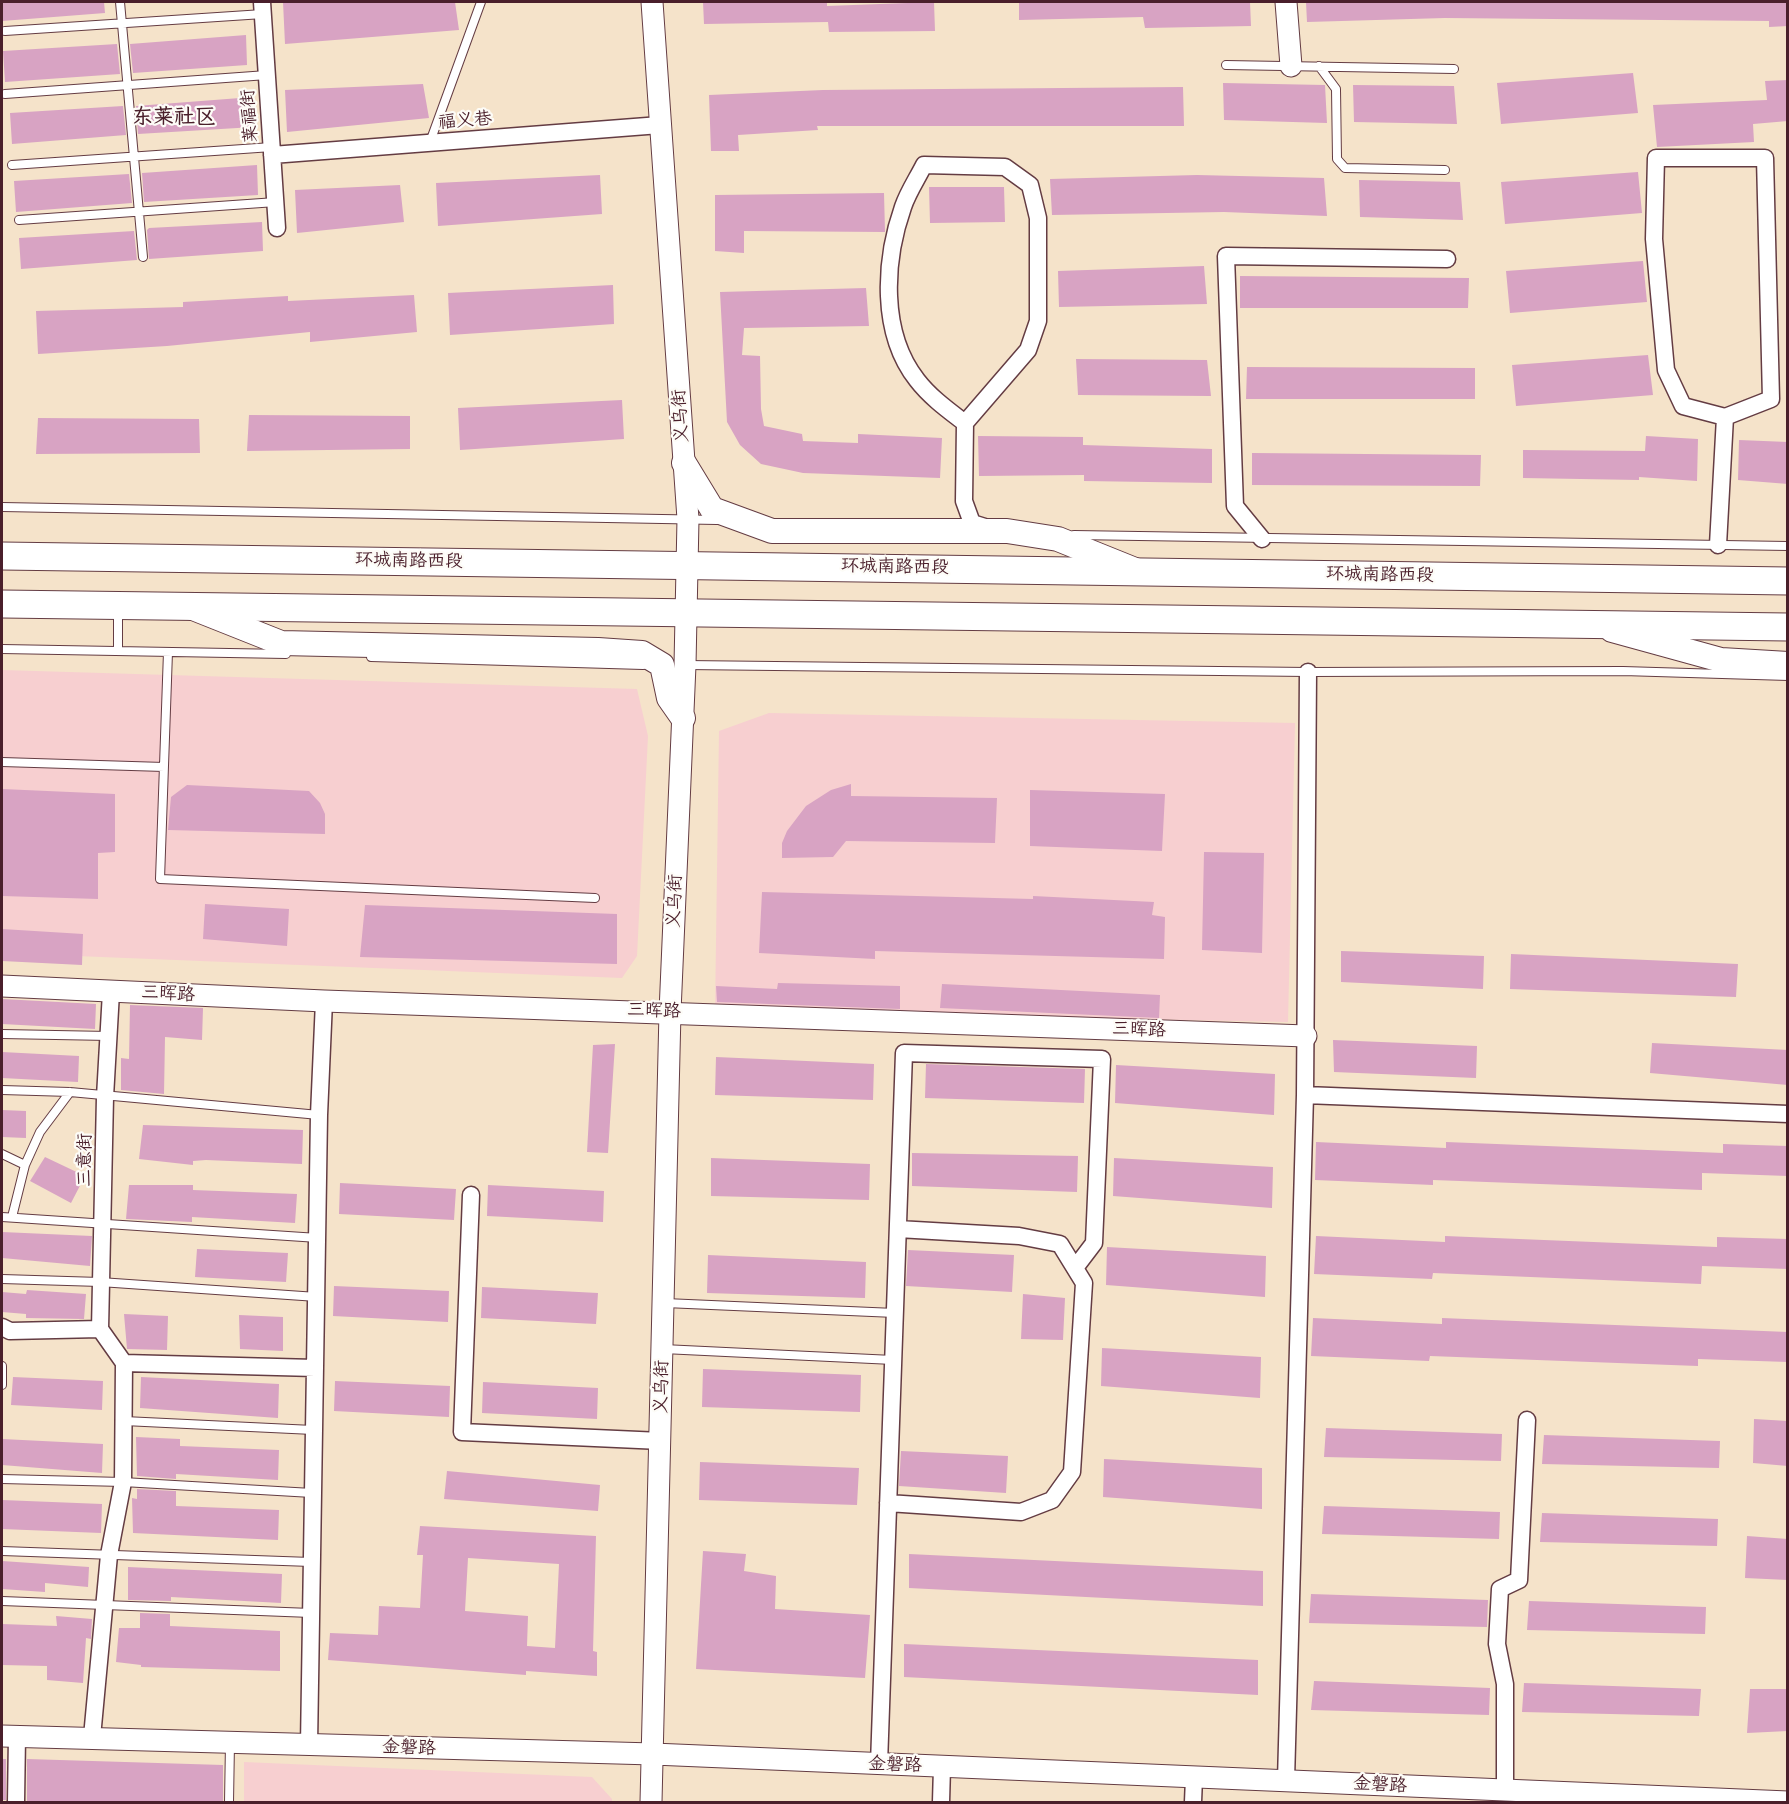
<!DOCTYPE html>
<meta charset="utf-8">
<style>
body{margin:0}
#map{position:relative;width:1789px;height:1804px;overflow:hidden;background:#f5e3ca;font-family:"Shantell Sans",sans-serif}
canvas{display:block}
.frame{position:absolute;inset:0;border:3px solid #4a1f2b;pointer-events:none}
</style>
<div id="map">
<canvas width="1789" height="1804"></canvas>
<div class="frame"></div>
</div>
<script>
const g = document.querySelector('canvas').getContext('2d');
g.lineJoin = 'round';
function paint(path, color) { g.fillStyle = color; g.fill(path, 'evenodd'); }
function stroke(path, color, width, dash) { g.strokeStyle = color; g.lineWidth = width; g.lineCap = dash ? 'butt' : 'round'; g.setLineDash(dash || []); g.stroke(path); }
function drawText(font, color, halo, rows, align = 'center') {
  g.font = font + ' "Shantell Sans","LXGW WenKai TC",sans-serif'; g.lineWidth = 4.5; g.setLineDash([]); g.textBaseline = 'middle'; g.strokeStyle = halo; g.fillStyle = color; for (const [text, x, y, turn = 0] of rows) {
    g.save(); g.translate(x, y); g.rotate((+turn || 0) * Math.PI / 180); g.textAlign = isNaN(turn) ? turn : align; if (halo) g.strokeText(text, 0, 0); g.fillText(text, 0, 0); g.restore();
  }
}
const built = new Path2D(`
 M2 670 637 689 648 736 637 956 622 978 2 953Z
 M769 713 1295 723 1288 1022 715 1011 719 731Z
 M244 1762 592 1777 612 1799V1802H244Z`);
const building = new Path2D(`
 M2 2H104L105 13 2 21Z
 M283 2H455L459 30 285 44Z
 M703 2H827V6L934 2 935 31 829 32 828 22 704 24Z
 M1019 2H1250L1251 26 1145 28 1143 17 1019 20Z
 M1306 2H1788V26L1769 27V21L1445 18 1307 22Z
 M246 35 247 65 133 73 130 44Z
 M117 44 120 74 5 82 3 51Z
 M1633 73 1638 113 1501 124 1497 83Z
 M1788 80V121L1753 124 1754 142 1657 147 1653 105 1767 100 1765 81Z
 M1223 83 1325 85 1327 123 1224 120Z
 M423 84 429 118 287 132 285 90Z
 M1353 85 1454 86 1457 124 1354 122Z
 M1183 87 1184 126H817L818 130 738 135 739 151H711L709 95 823 90Z
 M253 97 254 127 138 134 136 106Z
 M123 106 126 135 12 144 10 113Z
 M257 165 258 195 144 202 142 173Z
 M1638 172 1642 213 1505 224 1501 182Z
 M129 174 132 203 16 212 14 181Z
 M600 175 602 214 438 226 436 183Z
 M1197 175 1324 178 1327 216 1224 212 1052 215 1050 179Z
 M1359 180 1460 182 1463 220 1360 217Z
 M400 185 404 222 297 233 295 190Z
 M929 187H1004L1005 222 930 223Z
 M884 193 885 232 744 231V253L715 251V195Z
 M262 222 263 251 149 259 147 230 149 228Z
 M134 231 137 260 21 269 19 238Z
 M1643 261 1647 302 1510 313 1506 271Z
 M1204 266 1207 304 1059 307 1058 271Z
 M1240 276 1469 278 1468 308H1240Z
 M613 285 614 324 450 335 448 293Z
 M866 288 869 326 744 328 742 355 760 356 761 409 764 426 802 434 803 441 858 443V434L942 438 940 478 803 473 761 464 740 445 727 422 720 292Z
 M414 295 417 332 310 342V332L167 346 38 354 36 311 183 307V302L288 296V301Z
 M1648 355 1653 395 1516 406 1512 365Z
 M1076 359 1207 360 1211 396 1078 395Z
 M1247 367 1475 368V399H1246Z
 M622 400 624 439 460 450 458 408Z
 M249 415 410 416V449L247 451Z
 M38 418 199 419 200 453 36 454Z
 M978 436 1083 437V445L1212 449V483L1084 481V475L979 476Z
 M1646 436 1698 439 1697 481 1639 477V480L1523 478V450L1645 451Z
 M1739 440 1788 442V484L1738 480Z
 M1252 453 1481 455 1480 486 1252 485Z
 M851 784V796L997 798 995 843 846 841 833 857 782 858V843L787 831 806 806 831 790Z
 M187 785 309 791 320 803 325 814V834L168 830 171 797Z
 M2 789 115 794V852L98 853V899L2 896Z
 M1030 790 1165 794 1162 851 1030 846Z
 M1204 852 1264 853 1262 953 1202 950Z
 M762 892 1033 899V896L1154 902 1152 915 1165 917 1164 959 875 951V959L759 953Z
 M205 904 289 909 287 946 203 939Z
 M365 905 617 914V964L360 957Z
 M2 929 83 934 82 965 2 961Z
 M1341 951 1484 956 1483 989 1341 982Z
 M1511 954 1738 964 1736 997 1510 989Z
 M778 983 900 986V1009L717 1002 716 986 777 989Z
 M942 984 1160 995 1159 1018 940 1008Z
 M2 999 96 1004 95 1029 2 1024Z
 M130 1005 203 1008 202 1040 165 1037 164 1094 121 1090V1058L129 1059Z
 M1333 1040 1477 1046 1476 1078 1334 1072Z
 M1652 1043 1788 1050V1085L1650 1073Z
 M615 1044 608 1153 587 1152 593 1045Z
 M2 1052 79 1056 78 1082 2 1078Z
 M716 1057 874 1064 873 1100 715 1095Z
 M926 1064 1085 1069 1084 1103 925 1098Z
 M1116 1065 1275 1074 1274 1115 1115 1103Z
 M2 1110 26 1111V1138L2 1137Z
 M143 1125 303 1130 302 1164 206 1160 193 1161V1165L139 1159Z
 M1316 1142 1446 1148V1142L1723 1153V1144L1788 1146V1176L1702 1173V1190L1433 1180V1185L1315 1180Z
 M912 1153 1078 1156 1077 1192 912 1186Z
 M45 1157 85 1176 71 1203 30 1181Z
 M711 1158 870 1164 869 1200 711 1196Z
 M1114 1158 1273 1167 1272 1208 1113 1196Z
 M340 1183 456 1189 454 1220 339 1214Z
 M129 1185H193V1190L297 1194 295 1223 192 1217V1222L126 1219Z
 M488 1185 604 1191 603 1222 487 1216Z
 M2 1232 92 1236 90 1266 2 1258Z
 M1316 1236 1445 1242V1236L1717 1247V1237L1788 1239V1269L1702 1266 1701 1284 1433 1273 1432 1279 1314 1274Z
 M1107 1247 1266 1256 1265 1297 1106 1285Z
 M197 1249 288 1253 286 1282 195 1277Z
 M908 1250 1014 1255 1012 1292 906 1286Z
 M708 1255 866 1262 865 1298 707 1293Z
 M334 1286 449 1291 448 1322 333 1316Z
 M482 1287 598 1293 596 1324 481 1318Z
 M27 1290 86 1294 84 1319 26 1318V1314L2 1312V1292L26 1294Z
 M1023 1294 1065 1298 1063 1340 1021 1339Z
 M124 1314 168 1316 167 1350 127 1349Z
 M239 1315 283 1317V1351L240 1349Z
 M1313 1318 1442 1324V1318L1788 1332V1362L1698 1359V1366L1430 1356 1429 1361 1311 1356Z
 M1102 1348 1261 1357 1260 1398 1101 1386Z
 M703 1369 861 1375 860 1412 702 1407Z
 M13 1377 103 1381 102 1410 11 1405Z
 M141 1377 279 1384 278 1418 140 1408Z
 M335 1381 450 1386 449 1417 334 1411Z
 M483 1382 598 1388 597 1419 482 1413Z
 M1754 1419 1788 1421V1466L1753 1463Z
 M1326 1428 1502 1434 1501 1461 1324 1457Z
 M1544 1435 1720 1441 1719 1468 1542 1464Z
 M136 1437 180 1439V1446L279 1450 278 1480 176 1474V1479L137 1476Z
 M2 1439 103 1444 102 1473 2 1465Z
 M901 1451 1008 1456 1006 1493 899 1486Z
 M1104 1459 1262 1468V1509L1103 1497Z
 M700 1462 859 1468 857 1505 699 1500Z
 M447 1471 600 1485 598 1511 444 1499Z
 M137 1489 176 1491V1506L279 1510 278 1540 133 1533 132 1498 137 1499Z
 M2 1500 102 1504 101 1533 2 1529Z
 M1324 1506 1500 1512 1499 1539 1322 1534Z
 M1542 1513 1718 1519 1717 1546 1540 1542Z
 M420 1526 596 1536 593 1651 597 1652V1676L526 1671V1675L328 1660 330 1633 378 1635 379 1606 420 1608 423 1555H417ZM468 1558 559 1564 555 1648 527 1646 528 1616 465 1611Z
 M1747 1536 1788 1539V1580L1745 1578Z
 M703 1551 746 1554 744 1571 776 1576 775 1609 870 1615 865 1678 696 1669Z
 M909 1554 1263 1571V1606L909 1588Z
 M2 1561 89 1567 88 1587 45 1583V1592L2 1589Z
 M128 1567 282 1574 281 1603 171 1597V1601L128 1600Z
 M1311 1594 1488 1600 1487 1627 1309 1623Z
 M1529 1601 1706 1607 1705 1634 1527 1630Z
 M140 1613 170 1614V1626L280 1631V1671L141 1667V1665L116 1662 119 1628H140Z
 M56 1616 92 1619 91 1639 86 1638 83 1683 47 1680V1666L2 1665V1624L57 1626Z
 M904 1644 1258 1660V1695L904 1677Z
 M1314 1681 1490 1688 1489 1715 1311 1710Z
 M1524 1683 1701 1689 1699 1716 1522 1712Z
 M1750 1689H1788V1731L1747 1733Z
 M2 1759H6V1800H2Z
 M27 1759 223 1765V1803L27 1801Z`);
const service = new Path2D(`
 M120 2 143 257
 M5 31 263 14
 M1226 65 1454 69
 M1319 66 1336 89 1337 159 1345 168 1445 170
 M5 94 267 75
 M430 142 481 2
 M12 165 272 147
 M19 220 276 202
 M2 507 717 520
 M1074 535 1788 546
 M118 609V651
 M2 649 286 654
 M168 652 160 879 595 898
 M371 657 643 665
 M686 665 1308 672 1623 671 1788 676
 M2 762 164 767
 M2 1034 109 1036
 M2 1090 70 1092 319 1115
 M2 1154 25 1165
 M2 1217 318 1238
 M12 1217 25 1165 40 1132 70 1092
 M2 1279 100 1282 317 1297
 M665 1303 895 1313
 M663 1349 893 1360
 M2 1366V1385
 M124 1421 313 1430
 M2 1479 123 1482 312 1493
 M2 1551 311 1562
 M2 1601 311 1613
 M229 1802 230 1743`);
const minor = new Path2D(`
 M262 2 277 228
 M272 155 660 125
 M965 423C948 410 930 397 917 380 880 333 884 261 903 207 908 192 917 179 924 165L1005 167 1030 185 1038 218V321L1028 350 965 423 964 501 972 523 988 528
 M1262 539 1235 506 1226 256 1447 259
 M1718 545 1725 417 1771 399 1765 158H1656L1654 239 1666 370 1683 406 1725 417
 M1305 1095 1788 1114
 M471 1195 462 1432 661 1441
 M2 1327 10 1331 100 1329 124 1363 315 1368
 M100 1329 105 1097 111 992
 M888 1503 1021 1512 1052 1500 1072 1472 1084 1283 1060 1244 1019 1236 898 1229
 M92 1737 109 1555 123 1482 124 1363
 M309 1745 319 1115 324 1001
 M879 1764 904 1053 1102 1059 1094 1243 1075 1268
 M1286 1780 1305 1095 1308 672
 M1505 1791V1684L1497 1644 1500 1589 1519 1580 1527 1420
 M16 1802 17 1736
 M941 1802 942 1767
 M1193 1802 1194 1778`);
const tertiary = new Path2D(`
 M1286 2 1291 66
 M2 986 324 1001 1306 1036
 M2 1736 653 1754 1788 1802
 M651 1802 670 1012 685 665 688 519 652 2`);
const secondary = new Path2D(`
 M684 463 712 509 772 531H1007L1058 539 1135 570
 M193 608 281 643 598 650 642 653 662 665 669 698 683 718
 M1612 630 1721 660 1788 664`);
const primary = new Path2D(`
 M2 556 1788 581
 M2 604 1788 627`);
const streetNames = [
 ["莱福街",250,116,-94],
 ["福义巷",465,121,-5],
 ["义乌街",681,416,-94],
 ["环城南路西段",409,561,1],
 ["环城南路西段",895,567,1],
 ["环城南路西段",1380,575,1],
 ["义乌街",675,901,-88],
 ["三晖路",168,994,3],
 ["三晖路",654,1011,2],
 ["三晖路",1139,1030,2],
 ["三意街",85,1160,-90],
 ["义乌街",662,1387,-89],
 ["金磐路",409,1748,2],
 ["金磐路",895,1765,2],
 ["金磐路",1380,1785,3]
];
const quarterNames = [
 ["东莱社区",174,118]
];
paint(built, '#f7cfd0');
paint(building, '#d8a3c3');
stroke(service, '#643c43', 10);
stroke(minor, '#643c43', 19);
stroke(tertiary, '#643c43', 23);
stroke(secondary, '#643c43', 26);
stroke(primary, '#643c43', 29);
stroke(service, '#fff', 8);
stroke(minor, '#fff', 16);
stroke(tertiary, '#fff', 21);
stroke(secondary, '#fff', 24);
stroke(primary, '#fff', 27);
drawText('18px', '#4a1f2b', '#fdfcf7', streetNames);
drawText('bold 21px', '#4a1f2b', '#fdfcf7', quarterNames);
</script>
